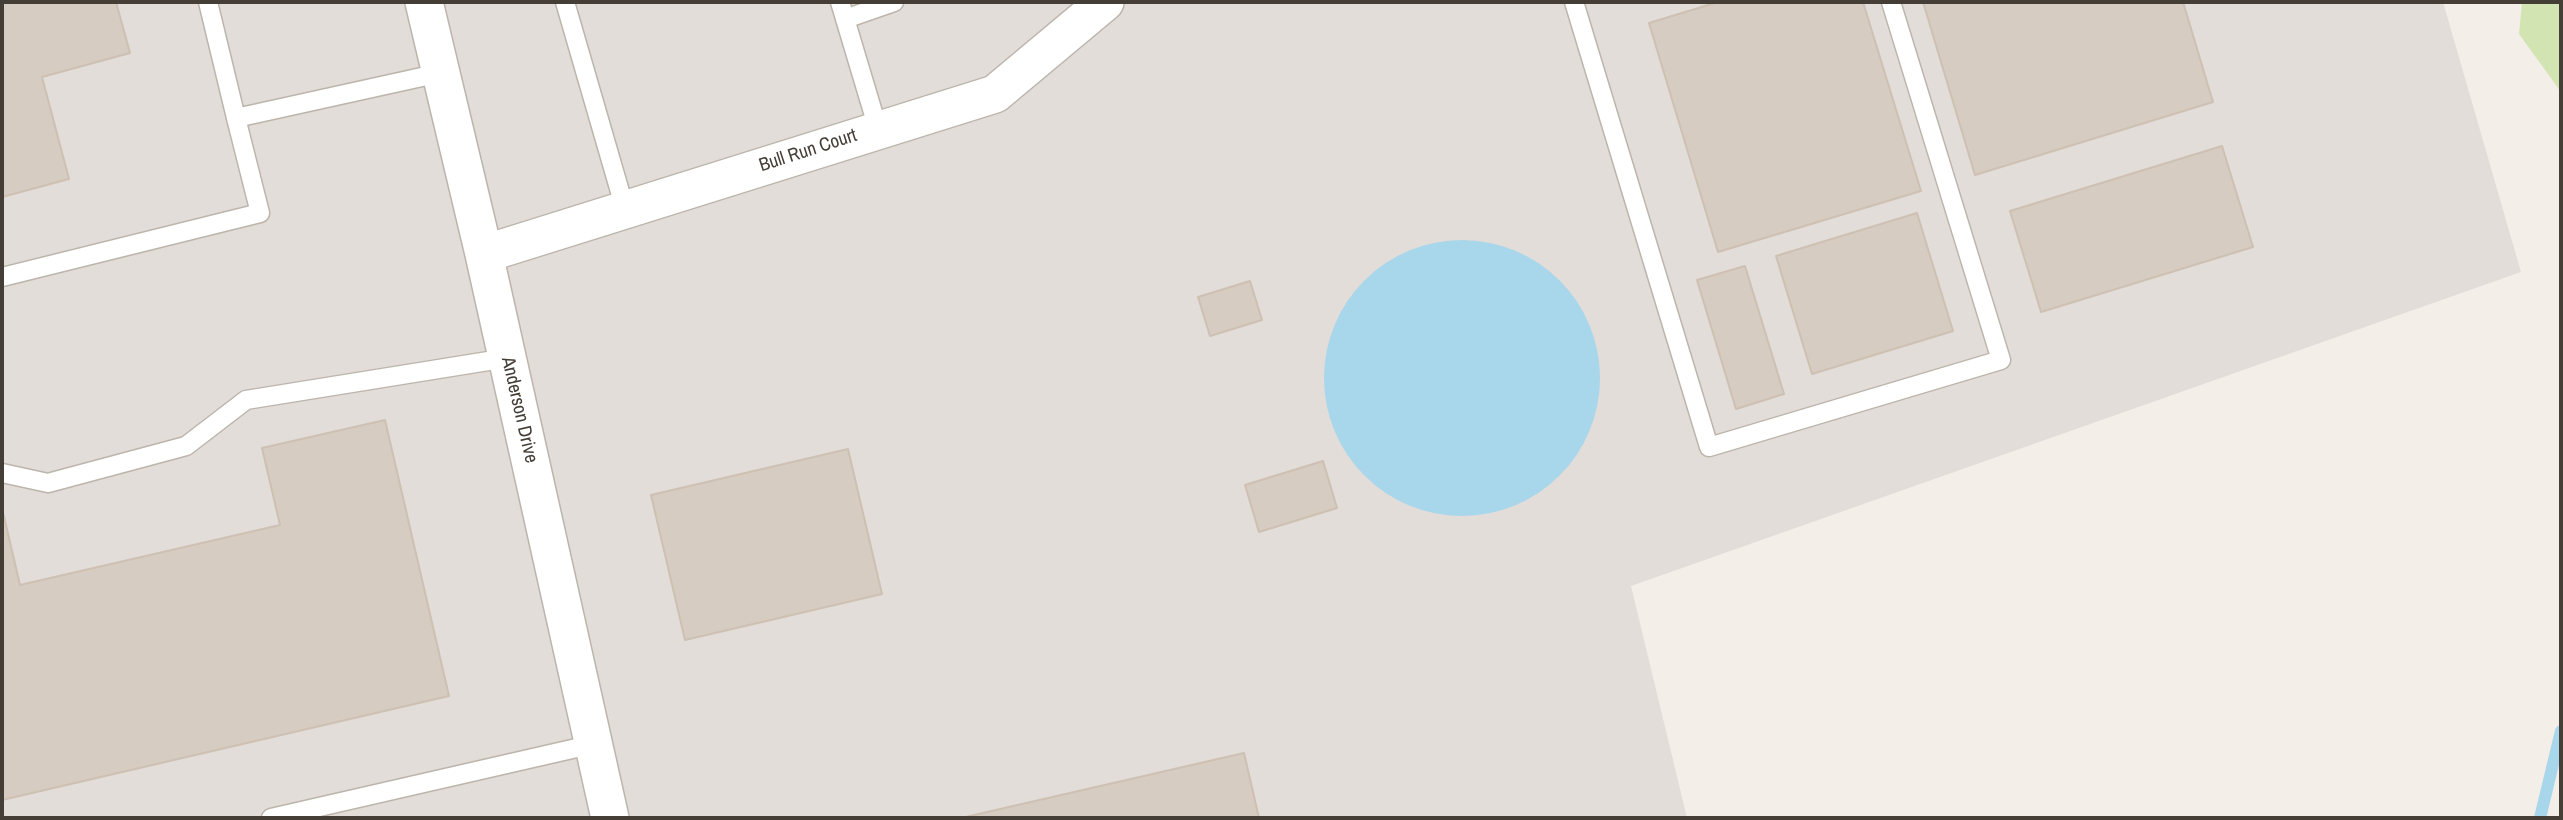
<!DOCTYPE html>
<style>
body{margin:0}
#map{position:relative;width:2563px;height:820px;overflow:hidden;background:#f3eee8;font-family:"Archivo Narrow",sans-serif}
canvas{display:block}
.frame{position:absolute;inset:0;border:4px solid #453e37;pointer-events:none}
</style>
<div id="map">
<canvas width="2563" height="820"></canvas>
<div class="frame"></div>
</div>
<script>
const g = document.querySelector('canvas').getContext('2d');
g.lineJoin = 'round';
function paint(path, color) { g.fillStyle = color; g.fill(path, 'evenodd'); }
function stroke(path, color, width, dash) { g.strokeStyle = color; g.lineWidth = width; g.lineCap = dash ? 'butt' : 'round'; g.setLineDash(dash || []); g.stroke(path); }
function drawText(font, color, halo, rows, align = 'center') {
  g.font = font + ' "Archivo Narrow",sans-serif'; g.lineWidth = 5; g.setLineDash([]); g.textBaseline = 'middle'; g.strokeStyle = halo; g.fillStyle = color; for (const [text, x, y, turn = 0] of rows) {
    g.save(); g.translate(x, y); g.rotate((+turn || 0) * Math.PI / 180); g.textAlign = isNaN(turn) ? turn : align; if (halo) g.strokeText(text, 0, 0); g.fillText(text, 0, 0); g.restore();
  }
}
const industrial = new Path2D(`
 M2 2H2443L2521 272 1631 586 1687 818H2Z`);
const green = new Path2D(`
 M2522 2H2561V92L2519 34Z`);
const water = new Path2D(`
 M1324 378a138 138 0 1 1 276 0a138 138 0 1 1-276 0Z`);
const stream = new Path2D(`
 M2540 818 2561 731`);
const building = new Path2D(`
 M2 2H116L130 53 42 77 69 179 2 197Z
 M1718 2H1863L1921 191 1718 252 1649 23Z
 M1923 2H2183L2213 102 1975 175Z
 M2222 146 2253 247 2041 312 2010 211Z
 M1917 213 1953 331 1812 374 1776 256Z
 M1745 266 1784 394 1736 409 1697 280Z
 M1250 281 1262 320 1210 336 1198 297Z
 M385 420 449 696 2 800V508L20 585 280 525 262 448Z
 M848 449 882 594 685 640 651 495Z
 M1323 461 1337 508 1259 532 1245 485Z
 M1244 753 1259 818H961Z`);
const service = new Path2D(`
 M208 2 236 118 440 73
 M565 2 625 209
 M840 2 878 129
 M1574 2 1709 447 2001 360 1891 2
 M845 19 894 2
 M2 277 260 213 236 118
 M2 473 48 483 186 446 246 400 507 358
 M271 818 594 744`);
const minor = new Path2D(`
 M424 2 484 254 610 818
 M484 254 995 94 1105 2`);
const streetNames = [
 ["Bull Run Court",808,151,-18],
 ["Anderson Drive",519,410,77]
];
paint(industrial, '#e2ddd9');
paint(green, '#d3e4b3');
paint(water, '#a8d6eb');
stroke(stream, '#a8d6eb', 12);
paint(building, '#d6ccc1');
stroke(building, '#cec0b2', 2);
stroke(service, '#bdb5ab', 21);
stroke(minor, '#bdb5ab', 40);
stroke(service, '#fff', 18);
stroke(minor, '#fff', 37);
drawText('19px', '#453e37', '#fff', streetNames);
</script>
